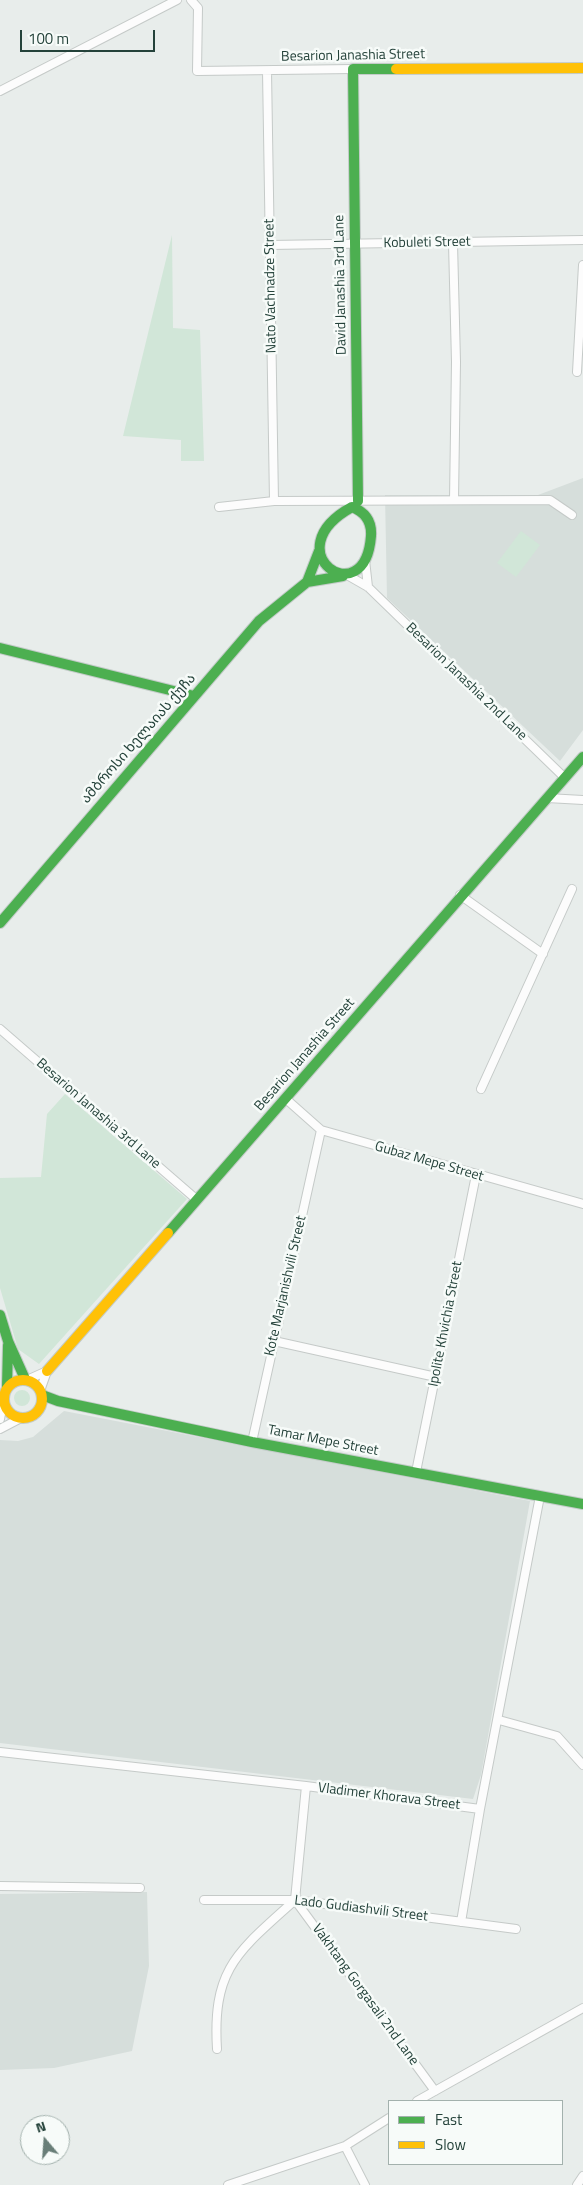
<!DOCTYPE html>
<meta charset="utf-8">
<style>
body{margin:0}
#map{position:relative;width:583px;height:2185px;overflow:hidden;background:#e8edeb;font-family:"Titillium Web",sans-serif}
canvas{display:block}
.legend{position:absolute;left:388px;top:2100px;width:175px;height:65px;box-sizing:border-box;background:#f7fbf9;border:1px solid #a3b1ad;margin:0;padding:6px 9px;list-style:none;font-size:15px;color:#24423a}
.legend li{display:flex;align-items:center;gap:10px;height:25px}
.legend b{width:25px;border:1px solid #a3b1ad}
.north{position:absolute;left:20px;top:2115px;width:50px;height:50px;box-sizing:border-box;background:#f7fbf9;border:1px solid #a3b1ad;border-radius:50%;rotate:342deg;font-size:14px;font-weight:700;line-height:20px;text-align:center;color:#24423a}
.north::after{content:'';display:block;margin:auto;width:18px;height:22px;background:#697e78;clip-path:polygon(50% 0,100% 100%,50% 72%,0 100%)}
.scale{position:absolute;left:20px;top:30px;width:135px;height:22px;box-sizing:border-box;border:2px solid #24423a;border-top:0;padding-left:6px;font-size:15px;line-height:18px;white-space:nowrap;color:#24423a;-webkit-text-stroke:4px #f7fbf9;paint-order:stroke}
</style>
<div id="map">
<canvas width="583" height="2185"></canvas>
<ul class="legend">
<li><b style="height:6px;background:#4caf50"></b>Fast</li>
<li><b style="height:6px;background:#ffc107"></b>Slow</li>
</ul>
<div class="north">N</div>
<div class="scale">100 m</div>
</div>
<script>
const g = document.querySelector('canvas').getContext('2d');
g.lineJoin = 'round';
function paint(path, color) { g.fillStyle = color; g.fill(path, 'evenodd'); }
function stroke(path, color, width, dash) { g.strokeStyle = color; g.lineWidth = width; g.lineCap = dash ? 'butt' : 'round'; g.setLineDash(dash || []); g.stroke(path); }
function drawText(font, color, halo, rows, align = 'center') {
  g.font = font + ' "Titillium Web","Noto Sans Georgian",sans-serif'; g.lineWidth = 5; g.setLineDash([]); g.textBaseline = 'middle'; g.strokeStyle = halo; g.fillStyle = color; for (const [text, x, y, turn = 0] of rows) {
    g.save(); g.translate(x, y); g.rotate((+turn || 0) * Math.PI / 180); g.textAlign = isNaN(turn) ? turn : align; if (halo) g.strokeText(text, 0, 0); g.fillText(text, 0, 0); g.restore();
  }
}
const built = new Path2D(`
 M583 478V730L560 761 387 598 385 495H538Z
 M64 1411 530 1501 481 1775 473 1799 0 1743V1440L18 1441 33 1437Z
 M147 1892 149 1966 132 2051 54 2068 0 2070V1894Z`);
const green = new Path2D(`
 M172 235 173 328 200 330 204 461H181V440L123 436Z
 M521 531 540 545 516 577 497 563Z
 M65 1094 187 1199 39 1364 18 1349 0 1288V1178L41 1177 47 1114Z
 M14 1398a8 8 0 1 1 16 0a8 8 0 1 1-16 0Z`);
const street = new Path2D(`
 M191 0 198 8 197 71 353 69
 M267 71 274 501
 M0 91 177 0
 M453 243 456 362 454 500
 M270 245 583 240
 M577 372 583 265
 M219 507 274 501 550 500 572 515
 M365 560 368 587
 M347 575 368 587 565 778
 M547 798 583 800
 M460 895 543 954
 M0 1029 196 1199
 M481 1089 572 889
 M286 1099 321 1130 583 1204
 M274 1341 436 1377
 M27 1380 47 1371
 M40 1391 47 1371
 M0 1419 3 1403
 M0 1429 21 1418
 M252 1442 321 1130
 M416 1472 476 1175
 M499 1720 557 1736 583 1765
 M0 1752 306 1786 480 1809 540 1496
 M0 1886 140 1888
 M204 1900H295L516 1929
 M295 1900 435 2091
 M295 1900 306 1786
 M461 1922 480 1809
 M217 2049C212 1967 239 1951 295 1900
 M417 2101 583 2008
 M345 2146 365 2185
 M228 2185 345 2146 389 2118
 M577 2185 583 2176`);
const fast = new Path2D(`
 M358 501 353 69H396
 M352 507C365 512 372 521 371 536 365 616 272 551 352 507Z
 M307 582 343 576
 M0 648 194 696
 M0 923 259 621 307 582 319 551
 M168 1233 583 757
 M0 1315 8 1341 25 1379
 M7 1387 8 1345
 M42 1395 58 1401 252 1442 583 1504`);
const slow = new Path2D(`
 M396 69 583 68
 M47 1371 168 1233
 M4 1399a19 19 0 1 1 38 0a19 19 0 1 1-38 0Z`);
const streetNames = [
 ["Besarion Janashia Street",353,56,-1],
 ["Kobuleti Street",427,243,-1],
 ["David Janashia 3rd Lane",341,285,-91],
 ["Nato Vachnadze Street",271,286,-91],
 ["Besarion Janashia 2nd Lane",466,682,44],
 ["ამბროსი ხელაიას ქუჩა",139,739,-49],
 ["Besarion Janashia Street",305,1055,-49],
 ["Besarion Janashia 3rd Lane",98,1114,41],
 ["Gubaz Mepe Street",429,1162,16],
 ["Kote Marjanishvili Street",286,1286,-77],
 ["Ipolite Khvichia Street",446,1324,-79],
 ["Tamar Mepe Street",323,1441,11],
 ["Vladimer Khorava Street",389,1797,7],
 ["Lado Gudiashvili Street",361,1909,7],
 ["Vakhtang Gorgasali 2nd Lane",365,1995,54]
];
paint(built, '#d6dedb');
paint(green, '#d1e6d8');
stroke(street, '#c5cac8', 10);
stroke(fast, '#c3cbc8', 12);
stroke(slow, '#c3cbc8', 12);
stroke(street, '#fcfcfc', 8);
stroke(fast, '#4caf50', 10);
stroke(slow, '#ffc107', 10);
drawText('14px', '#24423a', '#f7fbf9', streetNames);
</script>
